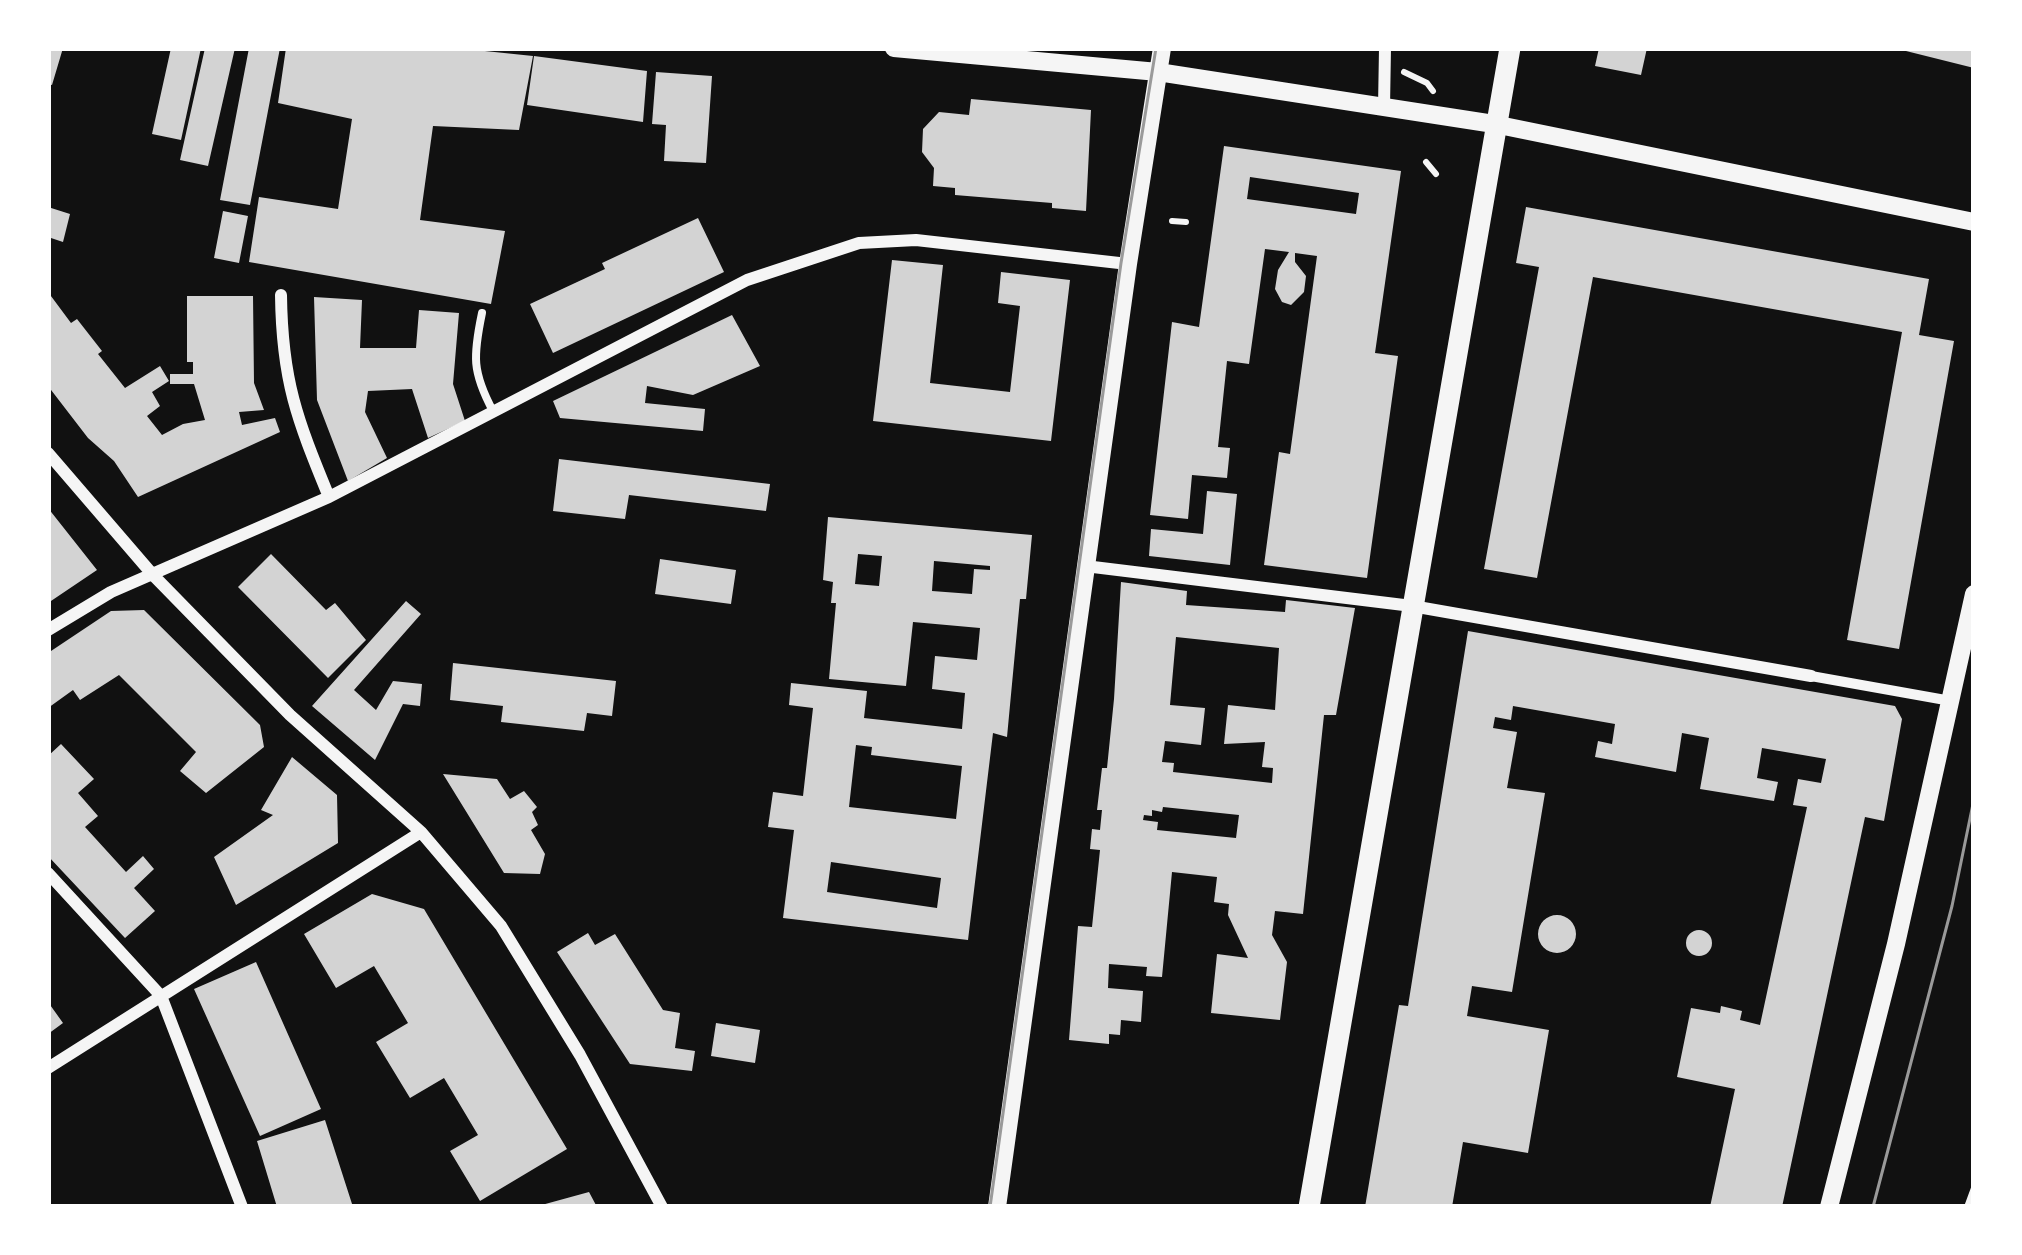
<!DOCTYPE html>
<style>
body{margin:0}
#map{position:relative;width:2022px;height:1255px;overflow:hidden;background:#111;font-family:"Fira Sans Condensed",sans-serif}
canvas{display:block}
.frame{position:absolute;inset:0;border:51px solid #fff;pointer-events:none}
</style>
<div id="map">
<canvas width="2022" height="1255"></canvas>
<div class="frame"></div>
</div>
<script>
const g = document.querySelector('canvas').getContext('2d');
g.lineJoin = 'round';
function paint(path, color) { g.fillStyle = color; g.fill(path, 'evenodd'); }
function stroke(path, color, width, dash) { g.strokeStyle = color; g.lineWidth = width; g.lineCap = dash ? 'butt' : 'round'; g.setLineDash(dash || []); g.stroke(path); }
const building = new Path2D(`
 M48 48H63L52 85 48 84Z
 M171 48H201L181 140 152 134Z
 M205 48H235L208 166 180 160Z
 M249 48H280L250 205 220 200Z
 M286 48H456L533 56 519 130 433 126 420 220 505 231 491 304 249 262 259 197 338 209 352 119 278 103Z
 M1599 48H1647L1641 75 1595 66Z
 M1902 48H1974V68L1902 50Z
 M534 56 647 71 643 122 527 105Z
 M656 72 712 76 706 163 664 161 666 125 652 124Z
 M971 99 1091 110 1086 211 1052 208V203L955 195V188L933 186 934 168 922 152 923 129 939 112 969 115Z
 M1224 146 1401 171 1375 353 1398 356 1367 578 1264 565 1279 452 1290 454 1317 256 1295 253V262L1306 276 1304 292 1291 305 1282 302 1275 289 1278 270 1289 252 1265 249 1249 364 1227 361 1218 447 1230 448 1227 478 1192 475 1188 519 1150 515 1172 322 1199 327ZM1250 177 1359 193 1356 214 1247 199Z
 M48 207 70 214 63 242 48 237Z
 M1526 207 1929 279 1919 335 1954 341 1899 649 1847 640 1902 332 1593 277 1537 578 1484 569 1539 267 1516 263Z
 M223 211 248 216 239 263 214 258Z
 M698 218 724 272 553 353 530 304 605 269 602 263Z
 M892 260 943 265 930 383 1010 392 1020 306 998 303 1001 272 1070 280 1051 441 873 421Z
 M48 292 71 323 77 319 102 351 98 354 125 388 160 366 169 381 152 392 160 406 147 416 162 435 183 424 205 420 194 384H170V374H193V362H187V296H253L254 383 264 410 239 412 242 425 275 418 280 432 138 497 114 461 88 438 48 386Z
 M314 297 362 300 360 348H416L419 310 459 313 453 384 465 421 428 438 412 389 368 391 365 412 387 458 348 481 317 400Z
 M732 315 760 366 693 395 647 386 645 403 705 409 703 431 560 418 553 401Z
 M559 459 770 484 766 511 629 495 625 519 553 511Z
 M1207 491 1237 494 1230 565 1149 556 1151 529 1203 534Z
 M48 508 97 570 48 603Z
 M828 517 1032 535 1026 599H1020L1007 737 993 733 968 940 783 918 794 830 768 827 773 792 803 796 813 708 789 705 791 683 867 691 864 718 962 729 965 693 932 689 935 656 977 660 980 628 913 622 906 686 829 679 836 603H831L833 582 823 580ZM858 554 882 556 879 586 855 584ZM934 561 990 566V570L974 569 972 594 932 591ZM856 745 872 747 871 755 962 766 956 819 849 807ZM831 862 941 878 937 908 827 892Z
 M271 554 326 610 335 603 366 640 328 678 238 587Z
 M660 559 736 570 731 604 655 594Z
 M1121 582 1187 591 1186 605 1285 612 1286 600 1355 608 1336 715H1324L1303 914 1275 911 1272 935 1287 962 1280 1020 1211 1013 1217 954 1248 958 1228 915 1229 904 1214 902 1217 877 1172 872 1162 977 1146 976 1147 967 1109 964 1108 988 1143 991 1141 1022 1121 1020 1120 1035 1109 1034V1044L1069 1040 1078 926 1092 927 1100 850 1090 849 1092 829 1100 830 1102 810H1097L1102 768H1107L1114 699ZM1176 637 1279 648 1275 710 1228 705 1224 744 1265 742 1262 767 1273 768 1272 783 1173 772 1174 763 1162 762 1165 741 1201 745 1205 708 1170 705ZM1163 807 1239 815 1236 838 1157 830 1158 822 1143 820 1144 815 1152 816V810L1162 812Z
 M406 601 421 614 354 690 376 710 393 681 422 684 420 706 403 704 375 760 312 706Z
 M144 610 260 725 264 747 206 793 180 771 196 752 119 675 80 700 73 690 48 708V653L111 611Z
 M1468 631 1895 706 1902 719 1884 821 1865 817 1782 1207H1710L1735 1089 1677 1077 1691 1008 1720 1013 1721 1006 1742 1011 1740 1020 1760 1025 1807 807 1793 805 1798 779 1821 783 1826 759 1762 748 1757 778 1778 782 1774 801 1700 789 1709 738 1682 733 1676 772 1595 757 1598 741 1612 744 1615 724 1513 706 1511 720 1495 717 1493 728 1517 732 1507 788 1545 793 1512 992 1472 986 1467 1016 1549 1030 1528 1153 1463 1142 1452 1207H1365L1399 1005 1408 1006Z
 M453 663 616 681 612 716 587 713 584 731 501 722 503 706 450 700Z
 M61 744 94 779 78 793 98 816 85 827 126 872 143 856 154 869 134 888 155 911 125 938 48 856V756Z
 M292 757 337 795 338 843 236 905 214 857 273 815 261 810Z
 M443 774 497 779 510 799 524 791 537 807 532 812 538 825 531 830 545 854 540 874 504 873Z
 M372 894 424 909 567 1149 480 1201 450 1151 478 1135 444 1078 410 1098 376 1042 408 1023 374 966 336 988 304 934Z
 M1538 934a19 19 0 1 1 38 0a19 19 0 1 1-38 0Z
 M1686 943a13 13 0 1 1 26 0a13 13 0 1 1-26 0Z
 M588 933 595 945 615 934 663 1010 680 1013 675 1048 695 1051 692 1071 630 1064 557 952Z
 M256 962 321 1109 260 1136 194 989Z
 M48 1002 63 1023 48 1034Z
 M716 1023 760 1030 755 1063 711 1056Z
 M325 1120 353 1207H277L257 1141Z
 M589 1192 597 1207H539L538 1206Z`);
const path = new Path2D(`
 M1404 72 1427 83 1433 91
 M1426 162 1436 174
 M1172 221 1186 222
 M1967 1207 1974 1188`);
const service = new Path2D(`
 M482 313C473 356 472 372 493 411`);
const pedestrian = new Path2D(`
 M1811 676 1951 701`);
const minor = new Path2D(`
 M1384 107 1385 48
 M281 295C282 381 297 419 329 497
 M48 453 153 575 290 715 421 832 501 926 580 1055 662 1207
 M1085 566 1412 606 1811 676
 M48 630 111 592 329 497 747 280 859 243 916 240 1128 264
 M48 873 161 996 242 1207
 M48 1068 421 832`);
const tertiary = new Path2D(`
 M894 48 1158 72 1494 124 1974 222
 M997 1207 1128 264 1162 48
 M1829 1207 1896 944 1974 594`);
const secondary = new Path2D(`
 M1309 1207 1510 48`);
const tram = new Path2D(`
 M990 1207 1121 263 1156 48
 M1873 1207 1952 906 1974 799`);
paint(building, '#d3d3d3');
stroke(path, '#f5f5f5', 6);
stroke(service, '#f5f5f5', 8);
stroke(pedestrian, '#f5f5f5', 10);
stroke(minor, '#f5f5f5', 12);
stroke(tertiary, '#f5f5f5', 18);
stroke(secondary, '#f5f5f5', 21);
stroke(tram, '#9a9a9a', 3);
</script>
